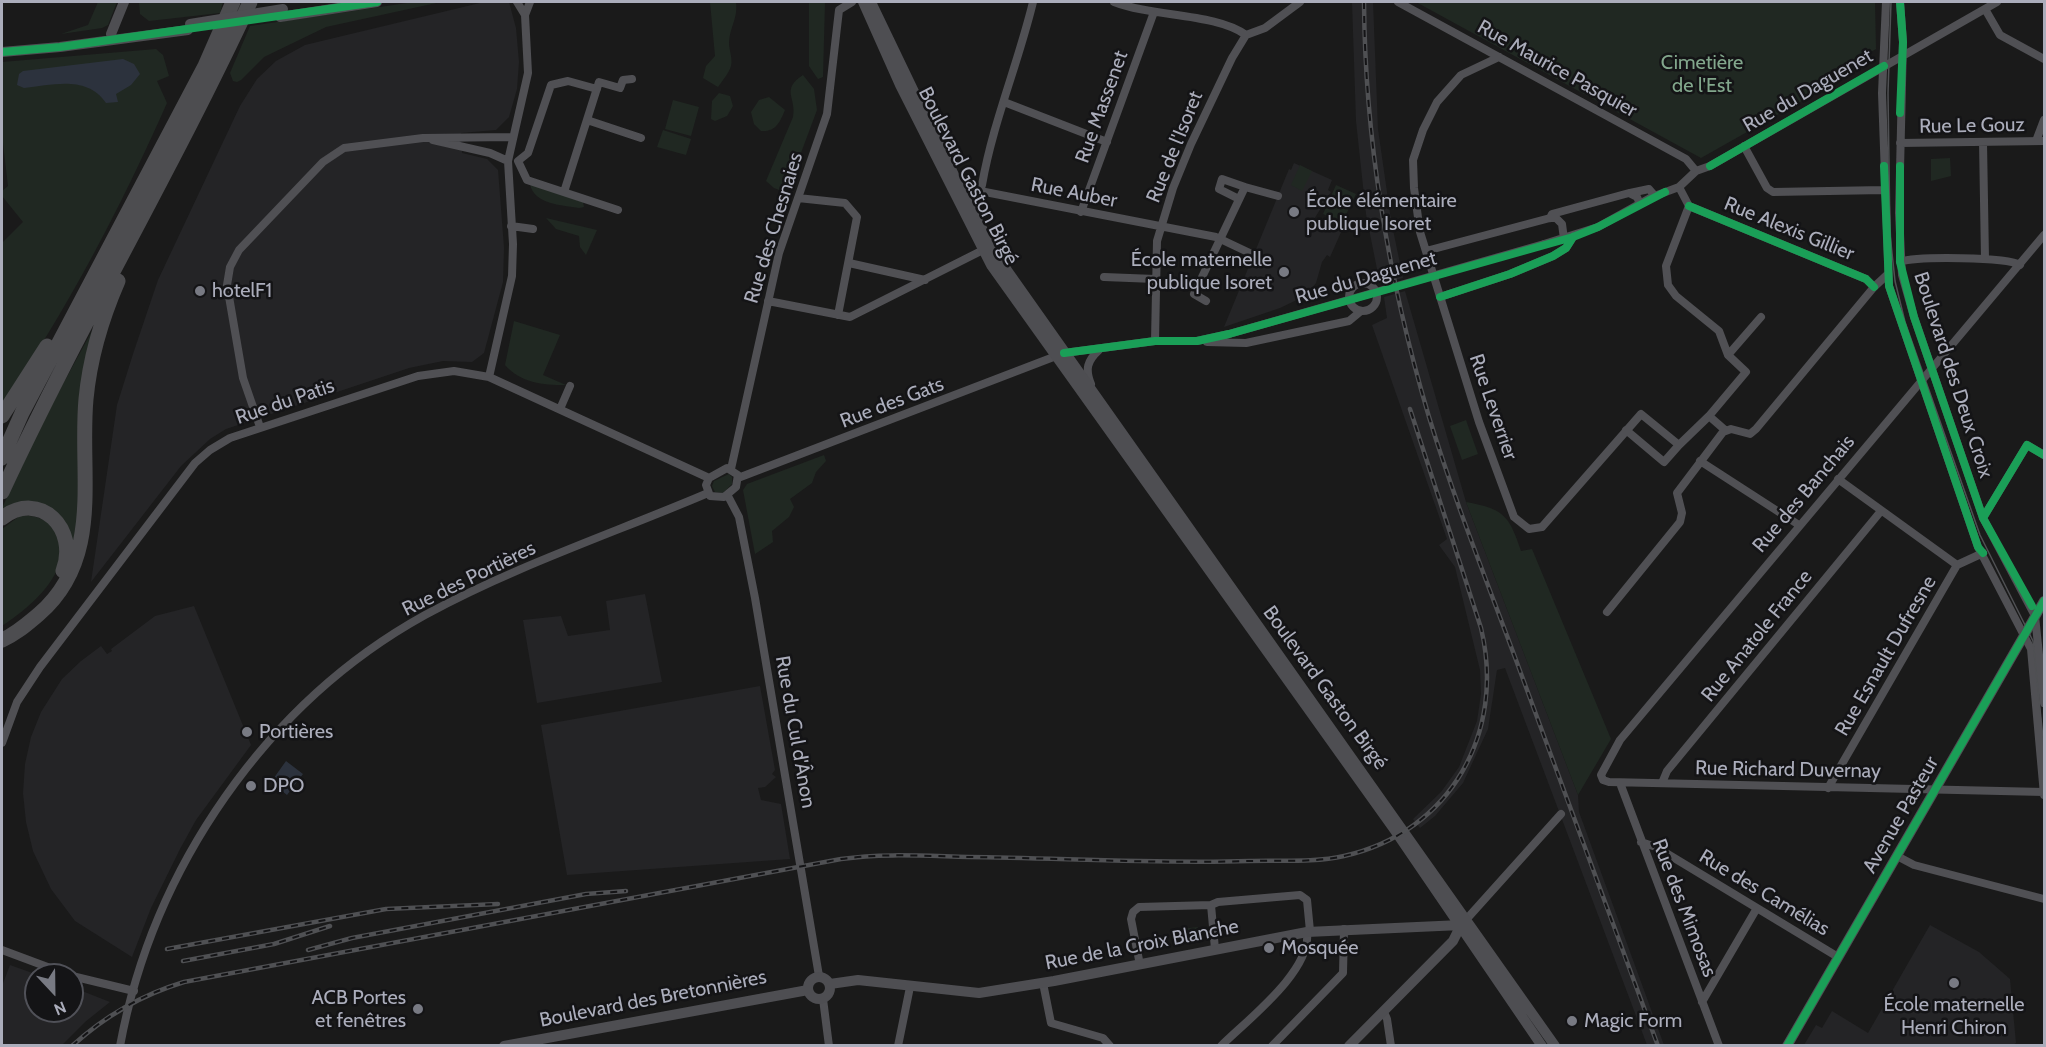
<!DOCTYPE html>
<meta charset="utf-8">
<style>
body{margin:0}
#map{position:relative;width:2046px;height:1047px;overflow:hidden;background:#1a1a1a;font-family:Cabin,sans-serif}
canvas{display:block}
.frame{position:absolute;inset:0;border:3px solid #abadbb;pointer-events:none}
.north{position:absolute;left:24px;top:963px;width:60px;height:60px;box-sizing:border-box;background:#141416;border:2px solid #505158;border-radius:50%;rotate:158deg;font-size:16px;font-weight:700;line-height:24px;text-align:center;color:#abadbb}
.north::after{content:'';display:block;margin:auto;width:21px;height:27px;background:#787a83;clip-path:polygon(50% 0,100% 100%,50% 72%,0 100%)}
</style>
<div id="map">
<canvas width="2046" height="1047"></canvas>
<div class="frame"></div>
<div class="north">N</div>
</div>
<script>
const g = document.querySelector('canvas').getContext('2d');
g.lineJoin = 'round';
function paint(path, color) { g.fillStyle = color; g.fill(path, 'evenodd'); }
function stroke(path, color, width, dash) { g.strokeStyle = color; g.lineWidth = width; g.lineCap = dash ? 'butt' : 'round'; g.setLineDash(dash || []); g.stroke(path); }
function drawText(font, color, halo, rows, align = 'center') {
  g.font = font + ' Cabin,sans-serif'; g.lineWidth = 5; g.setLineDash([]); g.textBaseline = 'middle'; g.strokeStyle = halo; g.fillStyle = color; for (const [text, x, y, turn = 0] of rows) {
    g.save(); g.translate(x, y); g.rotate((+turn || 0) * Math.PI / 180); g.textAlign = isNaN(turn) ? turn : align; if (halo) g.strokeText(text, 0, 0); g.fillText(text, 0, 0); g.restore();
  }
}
const built = new Path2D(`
 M484 2H509L516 28 519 62 517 89 509 117 496 130 461 133 462 153 487 159 498 170 504 248 503 282 484 353 472 362 443 361 409 368 226 429 210 439 181 466 91 582 117 405 133 354 158 280 240 106 257 79 276 61 305 45Z
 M1352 2H1373L1378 129 1391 220 1403 278 1380 284 1366 214 1356 121Z
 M1294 163 1332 180 1328 190 1331 192 1311 224 1317 226 1320 220 1342 230 1330 257 1327 255 1322 262 1316 283 1305 296 1280 308 1224 327 1289 169 1291 170Z
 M1405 291 1466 502 1578 795 1579 812 1664 1045H1647L1505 668 1497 670 1488 729 1463 783 1435 816 1420 828 1413 819 1441 792 1459 767 1477 721 1481 694 1480 670 1455 567 1439 545 1447 539 1372 325 1387 318 1384 297Z
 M645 594 662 682 537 703 523 620 561 616 568 636 610 630 606 601Z
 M194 606 251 745 196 820 180 849 151 908 132 957 75 921 51 889 33 851 26 822 23 793 25 764 31 737 41 712 62 679 81 661 101 646 107 654 112 651 111 649 155 616Z
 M760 686 775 770 772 774 776 777 765 787 758 788 761 800 781 804 790 859 567 875 541 725Z
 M1930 925 1979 952 2010 979 2016 1043 2011 1046 1804 1045 1816 1025 1822 1028 1832 1011 1868 1033Z
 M10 965 38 975 36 1011H72V987L110 1002 85 1022 62 1045H3L2 986Z`);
const green = new Path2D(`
 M98 2H117L108 25 102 28 61 34 88 25Z
 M139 2H223L220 13 149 21 140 14Z
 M414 2H441L326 27 264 57 241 80 237 82 233 81 230 73 250 26Z
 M710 2H736C738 19 730 26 729 43 729 50 733 59 731 66 729 73 722 81 718 87L703 78 706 66 715 56Z
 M809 2H825L823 77 818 79 809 66Z
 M1416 2H1875L1876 49 1864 56 1862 67 1701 158Z
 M156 49 163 55 169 76 157 81 167 103C121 207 66 312 2 405V243L23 222 2 196V191L8 186 2 135V62Z
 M803 75 814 89 817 110 789 185 782 191 774 188 766 181 793 117C797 98 780 90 803 75Z
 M719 93 730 96 733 106 727 116 715 121 711 119 712 101Z
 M769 97 785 110C780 122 776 132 761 131L754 124 751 112 759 100Z
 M673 100 699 107 691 136 665 129Z
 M663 130 691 139 686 155 657 147Z
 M1950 158 1951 176 1931 181V159Z
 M1300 165 1312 171 1302 191 1291 185Z
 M530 184 583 202 584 207 579 208C563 205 534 205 530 184Z
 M1336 185 1356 194 1342 223 1323 214Z
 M546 218 597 230 586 255 580 247 579 236 556 229Z
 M514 321 560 335 543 375 566 385C542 385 521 383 505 365Z
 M93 329 81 521 71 546 60 518 2 513V508L46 415Z
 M1466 420 1478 454 1462 460 1450 426Z
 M824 455 826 461 816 472 812 483 790 499 794 507 789 517 772 531 773 542 755 554 743 490 747 484Z
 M729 474 732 477V484L723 493 715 492 712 486 714 481Z
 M1466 502C1504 509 1509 515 1521 551L1532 549 1611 739 1578 795Z
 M21 515C36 516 48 518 56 533 76 571 29 608 2 626V529Z
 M1198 927 1199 938 1174 941 1173 930Z`);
const water = new Path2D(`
 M123 59 134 64 140 74 131 85 116 94 118 102 106 103C87 75 53 85 24 88L17 85 19 74 23 71Z
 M286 761 303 774 287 795 271 782Z`);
const street = new Path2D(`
 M517 2 525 15
 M1114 2C1152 17 1216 13 1246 35
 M1398 2 1686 159 1696 171
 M1886 2 1882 93 1889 286 1978 547 2031 649 2044 795
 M1900 2 1903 42 1899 213 1902 275 1914 317 1983 518 2035 616 2044 703
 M1985 9 2000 35 2044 59
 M1499 57 1461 75 1437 102 1423 130 1413 160 1414 188 1420 232 1479 422 1514 517 1529 529 1542 527 1641 414 1679 445 1709 416 1725 430
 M597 89 568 81 551 85 528 153 518 161 527 180 618 210
 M1004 102 1107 142
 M587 120 641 138
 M433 140 490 153 508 161
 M2036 141 2044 120
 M1983 142 1985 259
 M1900 143 2044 141
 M1744 146 1767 188 1773 192 1884 190
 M1245 187 1278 196
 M1679 187 1689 206 1866 279 1874 287
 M980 191 1216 237 1254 255
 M564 192 599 82 620 88 623 80 632 79
 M1630 193 1649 189 1655 196
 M798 198 845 203 857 217 838 315
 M965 198 980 191 982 185C993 122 1018 64 1033 2
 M1689 206 1666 266 1668 285 1676 296 1719 331 1728 355 1746 372 1709 416
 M1081 212 1154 12
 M1550 218 1552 214 1629 193 1637 197 1640 204
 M511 226 533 229
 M1544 244 1598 227 1652 197 1679 187 1696 171 1710 166 1997 2
 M1426 251 1550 218H1556L1562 224 1564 239
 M1900 262C1917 256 2007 257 2020 265
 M849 263 925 280
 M1104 277 1155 279
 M1349 297a14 14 0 1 1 28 0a14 14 0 1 1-28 0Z
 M1440 297 1510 274 1553 256 1566 248 1573 237
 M768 301 850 317 987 248
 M1206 301 1194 294 1245 187 1222 179 1219 189 1239 199
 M1155 341 1157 241 1173 188 1191 144 1232 58 1246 35 1265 28 1300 2
 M1207 342 1246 343 1349 321 1361 311
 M1728 355 1761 317
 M489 377 512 276 513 244 508 161 528 73 525 15 530 2
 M1091 384C1085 369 1087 361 1099 350
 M560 409 570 386
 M260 427 243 378 227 285 230 267 239 250 323 162 344 148 423 138 512 137
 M1626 430 1664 462 1679 445
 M1700 461 1799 525
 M727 468 738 475 736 487 724 497 710 496 706 485 709 478Z
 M731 469 779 253 827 114 839 10 852 2
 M738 478 1064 353 1155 341H1197L1229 334
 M1838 479 1957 565
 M728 496 739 517 755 598 819 976
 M1983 518 2027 445 2044 455
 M1607 612 1680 522 1682 513 1677 493 1723 432 1731 429 1750 434 1756 429 1874 287 1888 274
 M2 743 17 702 40 667 195 463 210 450 230 438 418 376 454 371 489 377 709 478
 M1620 783 1719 1046
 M1662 783 1667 771 1881 511
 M1828 788 1957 565 1983 553
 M2044 792 1609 782 1603 780 1601 775 1620 740 2044 235
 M1641 842 1656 847 1838 957
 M1897 856 1914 865 2044 899
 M1211 905 1215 949
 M1464 922 1561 814
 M2 950 69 975
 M1140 965 1131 919 1133 912 1139 907 1211 905 1218 902 1300 895 1307 900 1310 931
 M72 976 134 991
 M1043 983 1051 1023 1103 1038 1110 1046
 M823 999 829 1046
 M1702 1002 1757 908
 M1384 1012 1387 1019 1391 1046
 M120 1046C153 868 266 703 425 615 515 566 614 533 708 493
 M898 1046 910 987
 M1221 1046C1247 1020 1312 971 1307 932
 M1272 1046 1343 973 1344 929`);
const secondary = new Path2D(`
 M863 2 900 85 991 265 1394 829 1542 1046
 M871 2 965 198 999 259 1555 1046
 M280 17 377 2
 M111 34 124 2
 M2 52 60 47 188 30
 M808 988a11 11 0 1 1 22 0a11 11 0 1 1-22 0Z
 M830 984 858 980 979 993 1054 981 1307 932 1461 925
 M504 1046 808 990
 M1349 1046 1453 941 1461 925
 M1787 1046 2044 601`);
const highway = new Path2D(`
 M2 416 47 346
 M2 458 22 413 205 66 233 2
 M2 492C79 326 173 168 250 2
 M2 518C40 489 79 529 63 571
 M2 640C16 634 27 624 39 614 104 558 79 474 86 399 90 357 101 320 118 281`);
const tram = new Path2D(`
 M1891 2 1888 93 1890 234 1895 281 1905 322 1980 535 2033 641 2044 748`);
const rail = new Path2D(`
 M1364 2C1365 143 1389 282 1429 417 1454 499 1486 579 1516 660 1563 788 1610 917 1658 1046
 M167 949 386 909 498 904
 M308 950 352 938 586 894 626 891
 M183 961 274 944 330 926
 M72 1046C106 1015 141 995 184 982L841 859C883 853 926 856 968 857 1061 858 1155 864 1249 861 1279 860 1314 863 1344 856 1451 832 1506 732 1481 628L1410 409`);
const streetBridge = new Path2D(`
 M1229 334 1544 244`);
const secondaryBridge = new Path2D(`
 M190 24 283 9`);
const cycleway = new Path2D(`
 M2 52 60 47 377 2
 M1900 113 1903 42 1900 2
 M1710 166 1884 66
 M1884 166 1889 286 1978 547 1983 553
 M1900 166V262L1914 317 1983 518 2032 606
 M1689 206 1866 279 1874 287
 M1440 297 1510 274 1553 256 1566 248 1573 237
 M1064 353 1155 341H1197L1229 334 1573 237 1598 227 1665 192
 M1983 518 2027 445 2044 455
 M1787 1046 2044 601`);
const markers = [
 [1294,212,6,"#787a83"],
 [1284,272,6,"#787a83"],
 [200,291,6,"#787a83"],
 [247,732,6,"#787a83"],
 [251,786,6,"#787a83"],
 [1269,948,6,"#787a83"],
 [1954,983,6,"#787a83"],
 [418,1009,6,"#787a83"],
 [1572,1021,6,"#787a83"]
];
const parkNames = [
 ["Cimetière",1702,63],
 ["de l'Est",1702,86]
];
const streetNames = [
 ["Rue Maurice Pasquier",1557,69,29],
 ["Rue du Daguenet",1808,91,-30],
 ["Rue Massenet",1102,107,-70],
 ["Rue Le Gouz",1972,126,-1],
 ["Rue de l'Isoret",1175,147,-68],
 ["Boulevard Gaston Birgé",968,176,63],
 ["Rue Auber",1074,193,11],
 ["Rue des Chesnaies",774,228,-73],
 ["Rue Alexis Gillier",1789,229,22],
 ["Rue du Daguenet",1366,278,-16],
 ["Boulevard des Deux Croix",1953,375,72],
 ["Rue du Patis",285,402,-19],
 ["Rue des Gats",892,403,-21],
 ["Rue Leverrier",1493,407,71],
 ["Rue des Banchais",1804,494,-50],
 ["Rue des Portières",469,579,-26],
 ["Rue Anatole France",1757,636,-51],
 ["Rue Esnault Dufresne",1886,656,-60],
 ["Boulevard Gaston Birgé",1325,688,54],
 ["Rue du Cul d'Ânon",795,732,80],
 ["Rue Richard Duvernay",1788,770,1],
 ["Avenue Pasteur",1901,815,-60],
 ["Rue des Camélias",1764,893,31],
 ["Rue des Mimosas",1684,908,69],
 ["Rue de la Croix Blanche",1142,945,-11],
 ["Boulevard des Bretonnières",653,999,-11]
];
const poiNames = [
 ["École élémentaire",1306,201],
 ["publique Isoret",1306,224],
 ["École maternelle",1272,260,"right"],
 ["publique Isoret",1272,283,"right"],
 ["hotelF1",212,291],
 ["Portières",259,732],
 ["DPO",263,786],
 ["Mosquée",1281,948],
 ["ACB Portes",406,998,"right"],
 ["et fenêtres",406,1021,"right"],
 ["École maternelle",1954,1005,"center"],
 ["Henri Chiron",1954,1028,"center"],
 ["Magic Form",1584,1021]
];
paint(built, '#242426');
paint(green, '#202822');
paint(water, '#2c323d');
stroke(street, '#505054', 8);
stroke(secondary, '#4e4e52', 10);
stroke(highway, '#4d4d50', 15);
stroke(tram, '#4f5053', 1.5);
stroke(rail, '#4f5053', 4.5);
stroke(rail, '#141416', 2, [7]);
stroke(streetBridge, '#505054', 8);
stroke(secondaryBridge, '#4e4e52', 10);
stroke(cycleway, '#1a9f57', 8);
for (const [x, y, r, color] of markers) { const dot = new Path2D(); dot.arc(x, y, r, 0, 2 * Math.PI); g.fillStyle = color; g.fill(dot); stroke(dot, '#141416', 2); }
drawText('20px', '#82a78c', '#141416', parkNames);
drawText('20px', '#abadbb', '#141416', streetNames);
drawText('20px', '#abadbb', '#141416', poiNames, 'left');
</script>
